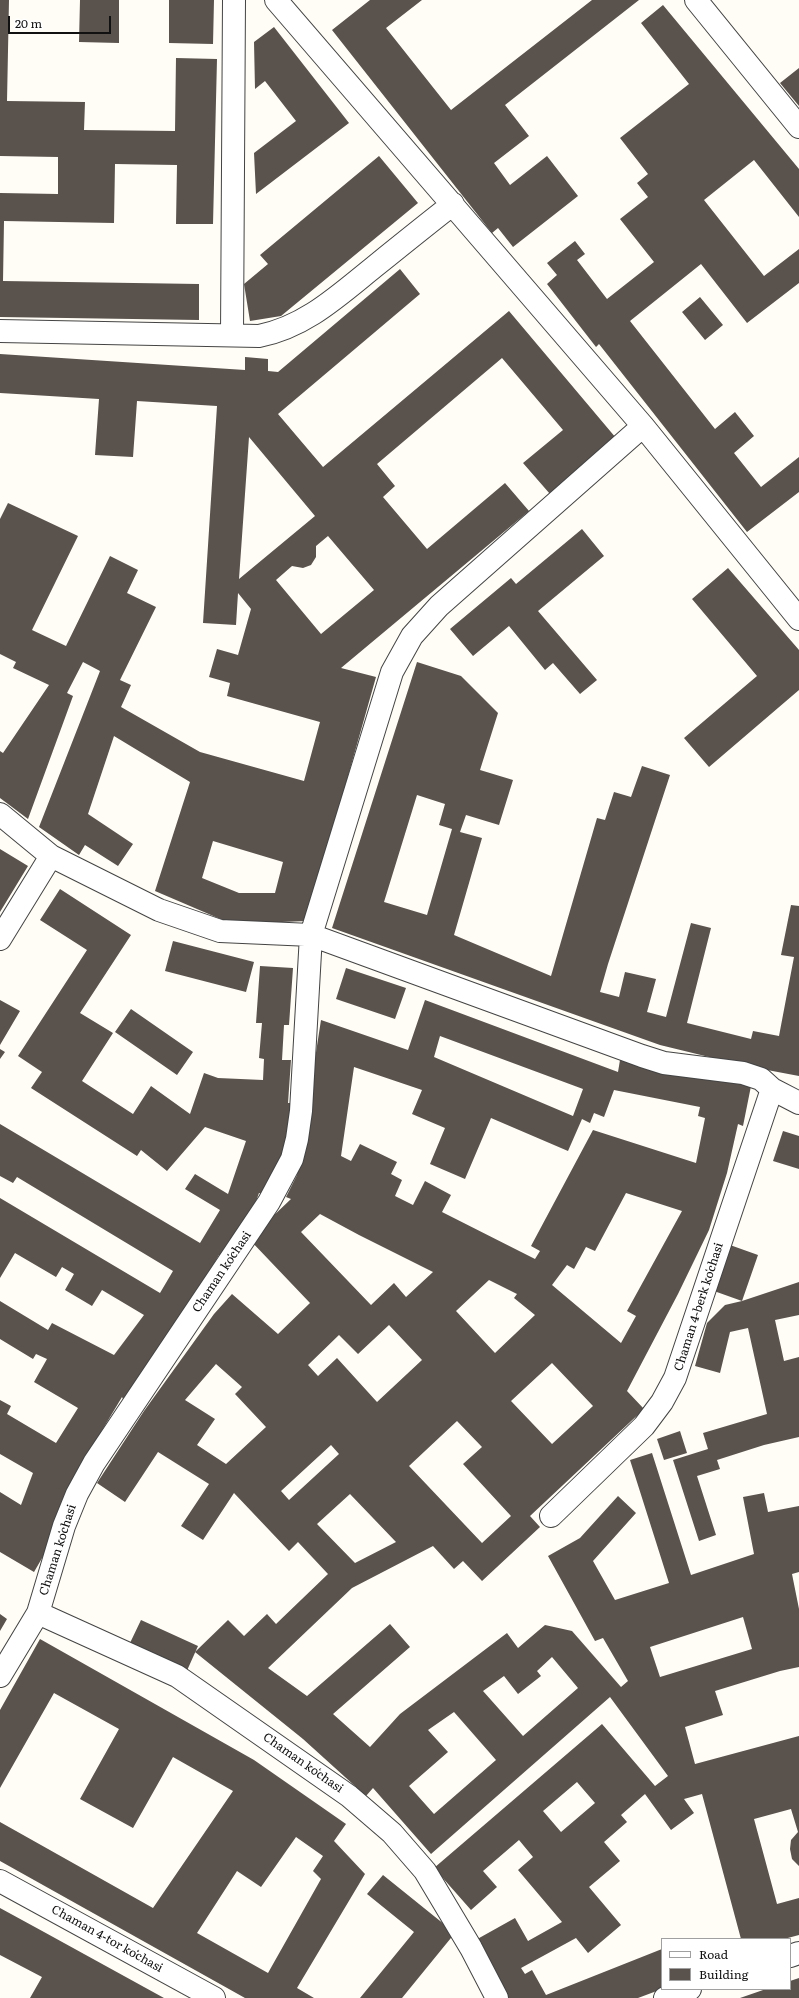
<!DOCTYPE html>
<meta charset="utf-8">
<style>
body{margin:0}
#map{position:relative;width:799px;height:1998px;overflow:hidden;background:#fffdf5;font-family:Literata,serif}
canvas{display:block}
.legend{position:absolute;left:661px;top:1938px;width:130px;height:52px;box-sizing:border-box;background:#fff;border:1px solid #a0a0a0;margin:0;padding:5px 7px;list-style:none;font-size:12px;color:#111}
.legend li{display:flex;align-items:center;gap:8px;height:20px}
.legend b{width:20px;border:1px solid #a0a0a0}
.scale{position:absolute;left:8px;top:16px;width:103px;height:18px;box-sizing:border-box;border:2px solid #111;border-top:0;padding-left:5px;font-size:12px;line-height:14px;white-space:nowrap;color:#111;-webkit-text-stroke:3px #fff;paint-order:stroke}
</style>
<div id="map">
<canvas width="799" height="1998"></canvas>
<ul class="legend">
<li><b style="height:5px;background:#fff"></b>Road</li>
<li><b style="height:11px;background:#5a524d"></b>Building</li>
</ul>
<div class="scale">20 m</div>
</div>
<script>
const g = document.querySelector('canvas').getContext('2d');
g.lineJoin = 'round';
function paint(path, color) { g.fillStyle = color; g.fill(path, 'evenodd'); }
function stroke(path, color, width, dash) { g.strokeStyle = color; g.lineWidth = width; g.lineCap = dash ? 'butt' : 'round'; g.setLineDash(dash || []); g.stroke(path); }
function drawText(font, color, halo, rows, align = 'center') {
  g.font = font + ' Literata,serif'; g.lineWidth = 4; g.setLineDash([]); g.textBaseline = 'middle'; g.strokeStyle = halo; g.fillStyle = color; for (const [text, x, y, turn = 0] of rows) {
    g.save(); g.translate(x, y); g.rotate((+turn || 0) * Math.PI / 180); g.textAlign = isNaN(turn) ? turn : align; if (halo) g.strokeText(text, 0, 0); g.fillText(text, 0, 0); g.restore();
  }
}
const building = new Path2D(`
 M0 0H9L7 101 85 102 84 130 175 131 176 58 217 59 213 224H176L177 165 115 164 114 223 4 221 3 281 199 284V320L0 317V193L58 194V157L0 156Z
 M80 0H119V43L79 42Z
 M169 0H214L213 44 169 43Z
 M370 0H422L386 28 451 110 592 0H639L505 105 529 136 494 163 510 185 547 156 578 196 513 247 498 228 492 233 332 30Z
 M663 5 799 169V217L754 160 704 200 764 276 799 249V283L747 323 701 264 630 321 715 429 735 412 754 436 734 453 761 487 799 457V492L747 532 599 344 596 347 547 284 557 275 547 263 575 241 585 254 577 260 607 299 654 262 620 219 648 197 637 183 648 174 620 138 689 84 641 23Z
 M274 27 349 123 256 194 254 153 296 121 265 81 255 89 254 42Z
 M799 68V106L780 83Z
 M379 156 418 203 281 316 250 321 244 284 268 264 260 255Z
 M400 269 420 294 278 414 323 467 509 311 616 438 550 494 523 463 563 430 502 358 377 464 395 486 383 497 427 549 505 483 529 511 341 668 376 677 307 921 232 924 155 891 190 782 114 736 88 814 133 844 118 866 85 845 79 855 39 827 100 671 83 662 67 693 73 696 28 819 0 798V751L3 753 49 685 13 668 16 662 0 654V519L8 503 78 536 32 630 66 646 110 556 138 570 127 593 156 607 120 680 131 685 121 707 200 752 304 781 320 722 227 696 230 683 209 677 217 649 238 655 251 609 238 593 236 625 203 623 217 406 137 401 133 457 95 455 99 399 0 393V354L245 370V357L268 359V371L278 372ZM249 437 315 516 239 579ZM328 536 374 590 321 634 276 580 292 566 303 568 311 565 316 557V546ZM213 841 283 862 275 893H239L202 878Z
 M700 297 723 325 705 340 682 312Z
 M582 529 604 556 538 611 597 680 580 694 553 663 545 670 509 626 473 656 450 629 511 578 516 584Z
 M728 568 799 650V690L709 767 684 738 757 676 692 599Z
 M417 662 461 676 498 713 480 770 513 780 499 825 466 815 460 832 482 838 454 935 551 976 597 818 605 820 614 792 631 797 642 766 670 775 608 964 600 992 619 997 625 972 656 979 647 1012 666 1017 691 923 711 928 687 1023 751 1039 753 1031 779 1036 794 957 781 955 791 905 799 906V1076L746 1066 660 1045 332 928ZM417 795 445 804 439 825 452 829 427 915 384 902Z
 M0 849 28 866 0 912Z
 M60 889 131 935 80 1013 113 1033 82 1081 133 1114 151 1086 190 1114 204 1073 218 1078 263 1080 264 1059 259 1058 262 1023H256L260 966 293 968 289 1025H284L282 1060H291L288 1103H296L294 1137 269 1196 259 1193 253 1210 224 1258 219 1255 173 1333 123 1399 122 1397 92 1447 45 1553 34 1572 0 1552V1492L21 1505 33 1473 0 1454V1400L11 1406 7 1414 56 1443 78 1408 34 1382 47 1359 36 1354 33 1359 0 1339V1301L48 1330 52 1323 114 1355 144 1315 102 1290 92 1306 65 1290 74 1274 62 1267 56 1277 15 1253 0 1278V1198L160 1293 173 1271 17 1177 13 1183 0 1176V1124L200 1243 220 1210 185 1189 195 1174 228 1194 246 1141 205 1127 167 1171 141 1150 137 1156 31 1088 42 1072 18 1056 87 950 40 920Z
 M173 941 254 962 246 992 165 971Z
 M346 968 406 988 395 1019 336 999Z
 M0 1000 20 1011 0 1045Z
 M425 1000 618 1072 620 1060 751 1086 743 1126 738 1124 727 1173 709 1230 678 1294 627 1391 644 1409 530 1516 540 1527 482 1581 463 1561 454 1569 433 1546 352 1588 268 1668 307 1696 390 1624 410 1647 333 1714 370 1747 400 1714 507 1633 518 1648 545 1625 572 1631 621 1687 628 1681 603 1638 595 1641 548 1556 580 1538 618 1496 636 1513 593 1561 615 1600 669 1583 630 1460 652 1453 691 1575 754 1554 743 1497 764 1493 768 1512 799 1506V1572L792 1574 799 1609V1667L780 1671 715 1691 723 1715 685 1727 695 1764 799 1736V1866L792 1859 790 1849 791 1840 798 1832 791 1809 754 1819 777 1904 799 1898V1935L784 1939H741L702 1794 684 1799 694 1813 671 1830 645 1794 621 1815 627 1822 604 1842 620 1861 589 1887 621 1925 588 1953 576 1938 521 1968 525 1974 532 1970 546 1995 662 1949V1989L638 1998H504L472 1942 515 1918 528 1941 562 1922 518 1870 533 1857 519 1840 483 1871 497 1887 471 1910 434 1868 602 1724 655 1786 668 1776 610 1697 431 1854 373 1788 366 1796 303 1739 195 1652 228 1620 244 1636 267 1614 276 1624 328 1574 298 1542 289 1551 234 1493 203 1540 181 1526 209 1484 158 1452 125 1502 97 1483 144 1411 214 1314 232 1294 278 1334 310 1303 249 1239 291 1199 286 1197 297 1175 321 1020 408 1050ZM440 1036 583 1089 573 1116 434 1057ZM354 1067 422 1090 412 1114 445 1128 430 1164 465 1179 491 1118 568 1151 582 1119 590 1123 594 1113 604 1117 614 1090 700 1107 698 1116 705 1118 696 1163 593 1130 531 1246 540 1251 535 1259 442 1212 451 1195 425 1181 413 1205 395 1196 402 1180 391 1174 397 1162 360 1144 351 1161 341 1156ZM626 1193 682 1211 627 1311 636 1316 621 1343 552 1285 567 1265 574 1269 586 1247 595 1251ZM320 1214 359 1235 433 1272 406 1297 394 1283 371 1305 301 1232ZM489 1280 517 1294 514 1298 535 1315 495 1353 456 1311ZM389 1325 422 1360 377 1402 337 1358 318 1376 308 1365 339 1335 358 1354ZM552 1363 593 1406 552 1444 511 1401ZM216 1364 242 1387 235 1394 266 1427 226 1464 197 1445 215 1419 185 1400ZM457 1421 482 1447 463 1464 511 1516 482 1543 409 1466ZM331 1445 339 1454 289 1500 281 1491ZM350 1494 396 1542 355 1563 317 1524ZM743 1617 752 1649 660 1677 650 1647ZM552 1657 578 1688 523 1736 483 1691 504 1676 518 1694 541 1676 537 1671ZM454 1712 496 1760 434 1814 409 1786 448 1752 428 1730ZM577 1782 595 1803 561 1832 543 1811Z
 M131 1009 193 1052 177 1075 115 1032Z
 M0 1049 5 1052 0 1059Z
 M783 1131 799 1136V1169L773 1161Z
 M730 1245 758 1255 742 1301 799 1282V1315L775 1320 784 1361 799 1357V1437L764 1445 717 1460 720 1469 697 1476 716 1535 699 1541 673 1460 708 1449 703 1433 767 1414 748 1328 730 1332 720 1373 695 1366 707 1323 725 1305 742 1301 714 1291Z
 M680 1431 687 1453 664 1460 657 1439Z
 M0 1614 7 1619 0 1631Z
 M141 1620 198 1646 185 1675 130 1643Z
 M40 1639 254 1760 346 1824 334 1841 365 1874 297 1988 314 1998H245L0 1861V1822L153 1908 233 1791 173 1757 133 1828 80 1799 119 1729 54 1693 0 1788V1710ZM296 1837 323 1856 313 1871 321 1879 268 1973 197 1933 237 1871 261 1887Z
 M383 1875 455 1933 402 1998H360L414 1932 367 1894Z
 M0 1908 44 1932 164 1998H30L42 1977 0 1955Z
 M799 1978V1998H740L766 1989H790V1981Z`);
const street = new Path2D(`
 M276 0 643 426 799 619
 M696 0 799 127
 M0 331 259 336C305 327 338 296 374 267 400 246 426 225 453 204
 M232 335 234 0
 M0 814 51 856 159 910 220 931 311 935 642 1056 664 1063 743 1073 761 1079 772 1089 799 1103
 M0 939 51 856
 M551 1516 644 1426 662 1402 675 1378 772 1089
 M38 1613 177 1676 349 1796 392 1833 425 1871 471 1948 497 1998
 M0 1676 38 1613 64 1526 77 1494 94 1463 269 1202 292 1159 297 1139 301 1111 311 935 392 672 412 636 439 606 643 426
 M0 1881 214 1998
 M790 1956 799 1953
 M665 1998 690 1989`);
const streetNames = [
 ["Chaman koʻchasi",222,1272,-56],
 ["Chaman 4-berk koʻchasi",699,1307,-72],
 ["Chaman koʻchasi",58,1550,-72],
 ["Chaman koʻchasi",303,1763,35],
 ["Chaman 4-tor koʻchasi",107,1939,29]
];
paint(building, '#5a524d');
stroke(street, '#444', 24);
stroke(street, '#fff', 22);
drawText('12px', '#111', '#fff', streetNames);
</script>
